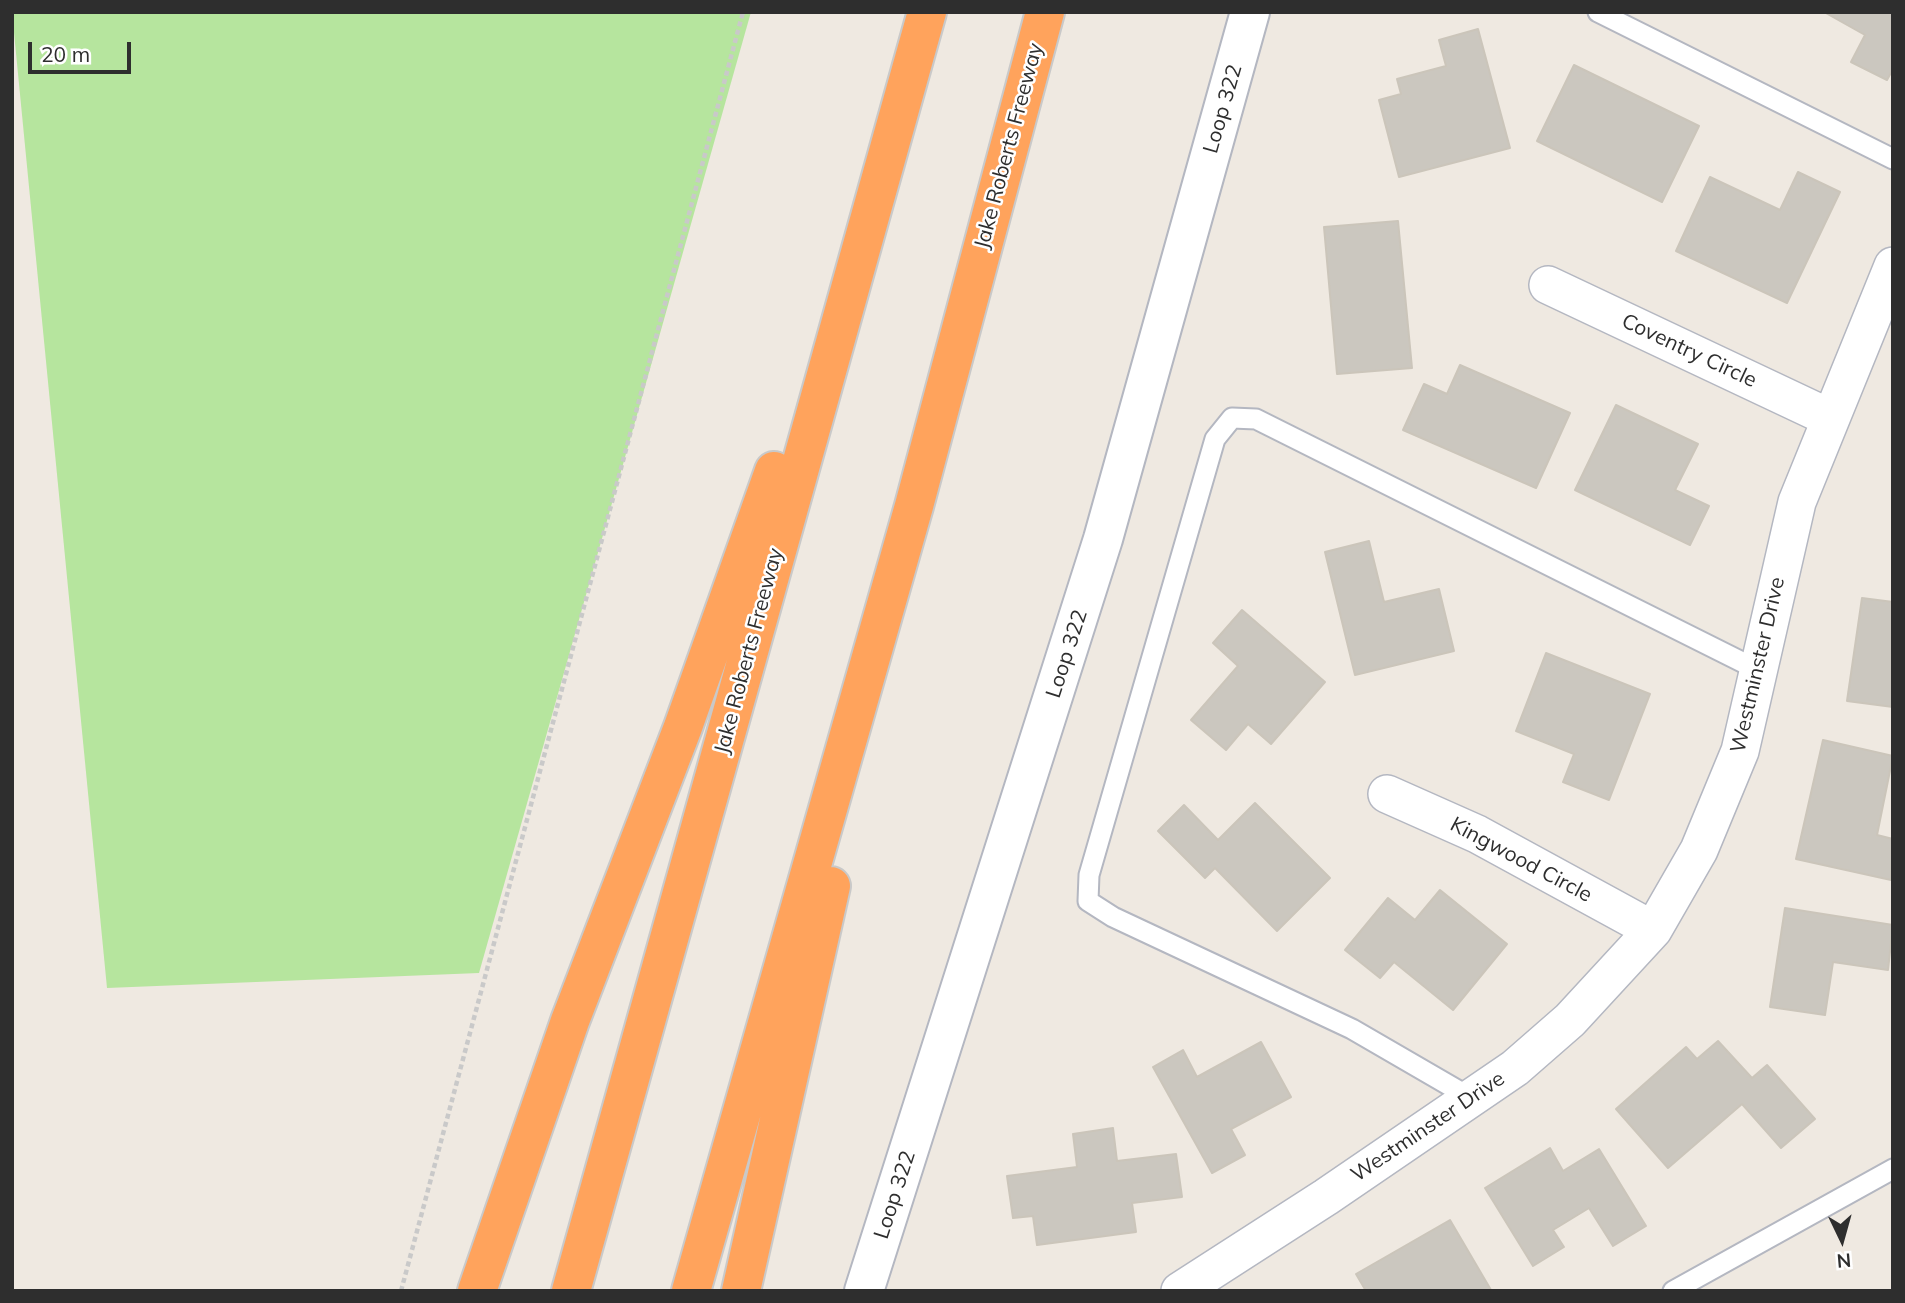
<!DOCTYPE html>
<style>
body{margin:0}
#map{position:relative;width:1905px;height:1303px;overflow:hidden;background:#efe9e1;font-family:Mulish,sans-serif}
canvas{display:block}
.frame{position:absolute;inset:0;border:14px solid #2e2e2e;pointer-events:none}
.north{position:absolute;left:1807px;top:1205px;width:70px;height:70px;-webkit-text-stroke:5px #fff;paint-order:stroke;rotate:175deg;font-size:19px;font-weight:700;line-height:28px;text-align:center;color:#2e2e2e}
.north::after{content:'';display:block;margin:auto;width:24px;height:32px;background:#2e2e2e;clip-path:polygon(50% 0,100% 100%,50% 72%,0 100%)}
.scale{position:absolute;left:28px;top:42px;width:103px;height:32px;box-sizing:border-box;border:4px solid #2e2e2e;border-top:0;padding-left:9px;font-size:21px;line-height:24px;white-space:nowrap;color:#2e2e2e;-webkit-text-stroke:5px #fff;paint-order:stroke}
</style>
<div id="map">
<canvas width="1905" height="1303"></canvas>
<div class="frame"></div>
<div class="north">N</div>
<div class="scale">20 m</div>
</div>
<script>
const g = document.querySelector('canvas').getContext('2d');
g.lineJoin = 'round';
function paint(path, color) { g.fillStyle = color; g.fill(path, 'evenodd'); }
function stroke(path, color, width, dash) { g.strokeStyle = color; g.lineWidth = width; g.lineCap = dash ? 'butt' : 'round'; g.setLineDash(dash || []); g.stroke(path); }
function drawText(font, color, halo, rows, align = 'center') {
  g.font = font + ' Mulish,sans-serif'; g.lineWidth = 5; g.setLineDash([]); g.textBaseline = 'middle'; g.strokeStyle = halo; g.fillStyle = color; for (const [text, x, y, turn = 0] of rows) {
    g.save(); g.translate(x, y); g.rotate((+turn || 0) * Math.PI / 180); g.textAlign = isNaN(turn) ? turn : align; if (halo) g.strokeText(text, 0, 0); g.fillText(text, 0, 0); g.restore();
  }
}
const green = new Path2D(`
 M12 12H751L479 973 107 988Z`);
const building = new Path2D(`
 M1824 12H1893V69L1887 80 1851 62 1865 35Z
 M1478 29 1510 148 1399 177 1379 100 1401 94 1397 79 1446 66 1439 40Z
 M1574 65 1699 126 1662 202 1537 141Z
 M1798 172 1840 192 1787 303 1676 251 1710 177 1780 210Z
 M1398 221 1412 368 1337 374 1324 227Z
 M1460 365 1570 413 1536 488 1403 430 1424 384 1447 394Z
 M1616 405 1698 444 1675 490 1709 506 1690 545 1575 490Z
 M1369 541 1384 602 1439 589 1454 651 1355 675 1325 552Z
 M1862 598 1893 602V707L1847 701Z
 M1242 610 1325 682 1271 744 1248 724 1226 750 1191 720 1238 666 1213 643Z
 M1546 653 1650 694 1609 800 1563 782 1574 754 1516 731Z
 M1823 740 1893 756 1877 835 1893 839 1891 880 1796 859Z
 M1255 803 1330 878 1277 931 1215 868 1205 878 1158 831 1184 805 1218 840Z
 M1440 890 1507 944 1453 1010 1394 962 1380 978 1345 950 1388 898 1415 920Z
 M1785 908 1893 925 1888 970 1833 962 1825 1015 1770 1007Z
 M1718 1041 1752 1078 1767 1065 1815 1119 1781 1148 1742 1104 1668 1168 1616 1109 1686 1047 1697 1059Z
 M1261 1042 1291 1097 1231 1129 1245 1155 1212 1173 1153 1067 1183 1050 1197 1077Z
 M1113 1128 1117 1161 1176 1154 1182 1197 1132 1203 1136 1232 1037 1245 1033 1216 1013 1218 1007 1176 1077 1167 1073 1134Z
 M1550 1148 1563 1171 1599 1149 1646 1226 1613 1246 1589 1208 1553 1230 1564 1247 1533 1266 1485 1188Z
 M1450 1220 1491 1290 1366 1291 1356 1274Z`);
const path = new Path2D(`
 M401 1291 743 12`);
const service = new Path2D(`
 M1598 12 1893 159
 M1471 1098 1352 1029 1113 917 1088 901 1089 875 1215 439 1232 418 1256 419 1758 670
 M1673 1291 1893 1169`);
const minor = new Path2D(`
 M1548 285 1830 418
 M1387 794 1477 834 1653 930
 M1180 1291 1326 1197 1515 1068 1570 1020 1653 930 1699 850 1740 751 1797 502 1893 266`);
const secondary = new Path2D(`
 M864 1291 1103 539 1250 12`);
const motorway = new Path2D(`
 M477 1291 570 1021 683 727 774 471
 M571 1291 927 12
 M691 1291 914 506 1045 12
 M741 1291 831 886`);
const streetNames = [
 ["Loop 322",1223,109,-74],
 ["Jake Roberts Freeway",1009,146,-75],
 ["Coventry Circle",1689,351,25],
 ["Jake Roberts Freeway",749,651,-75],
 ["Loop 322",1067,654,-72],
 ["Westminster Drive",1758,665,-77],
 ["Kingwood Circle",1521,860,28],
 ["Westminster Drive",1428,1127,-34],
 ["Loop 322",895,1195,-72]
];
paint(green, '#b6e59e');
paint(building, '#cbc7bf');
stroke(building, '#cbc5ba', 2);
stroke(service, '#b4b7c1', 23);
stroke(minor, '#b4b7c1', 40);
stroke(secondary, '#b4b7c1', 42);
stroke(motorway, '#c9c9c9', 42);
stroke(path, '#c9c9c9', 4.5, [5, 3.5]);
stroke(service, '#fff', 19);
stroke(minor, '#fff', 37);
stroke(secondary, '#fff', 38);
stroke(motorway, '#ffa35c', 38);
drawText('21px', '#2e2e2e', '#fff', streetNames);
</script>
